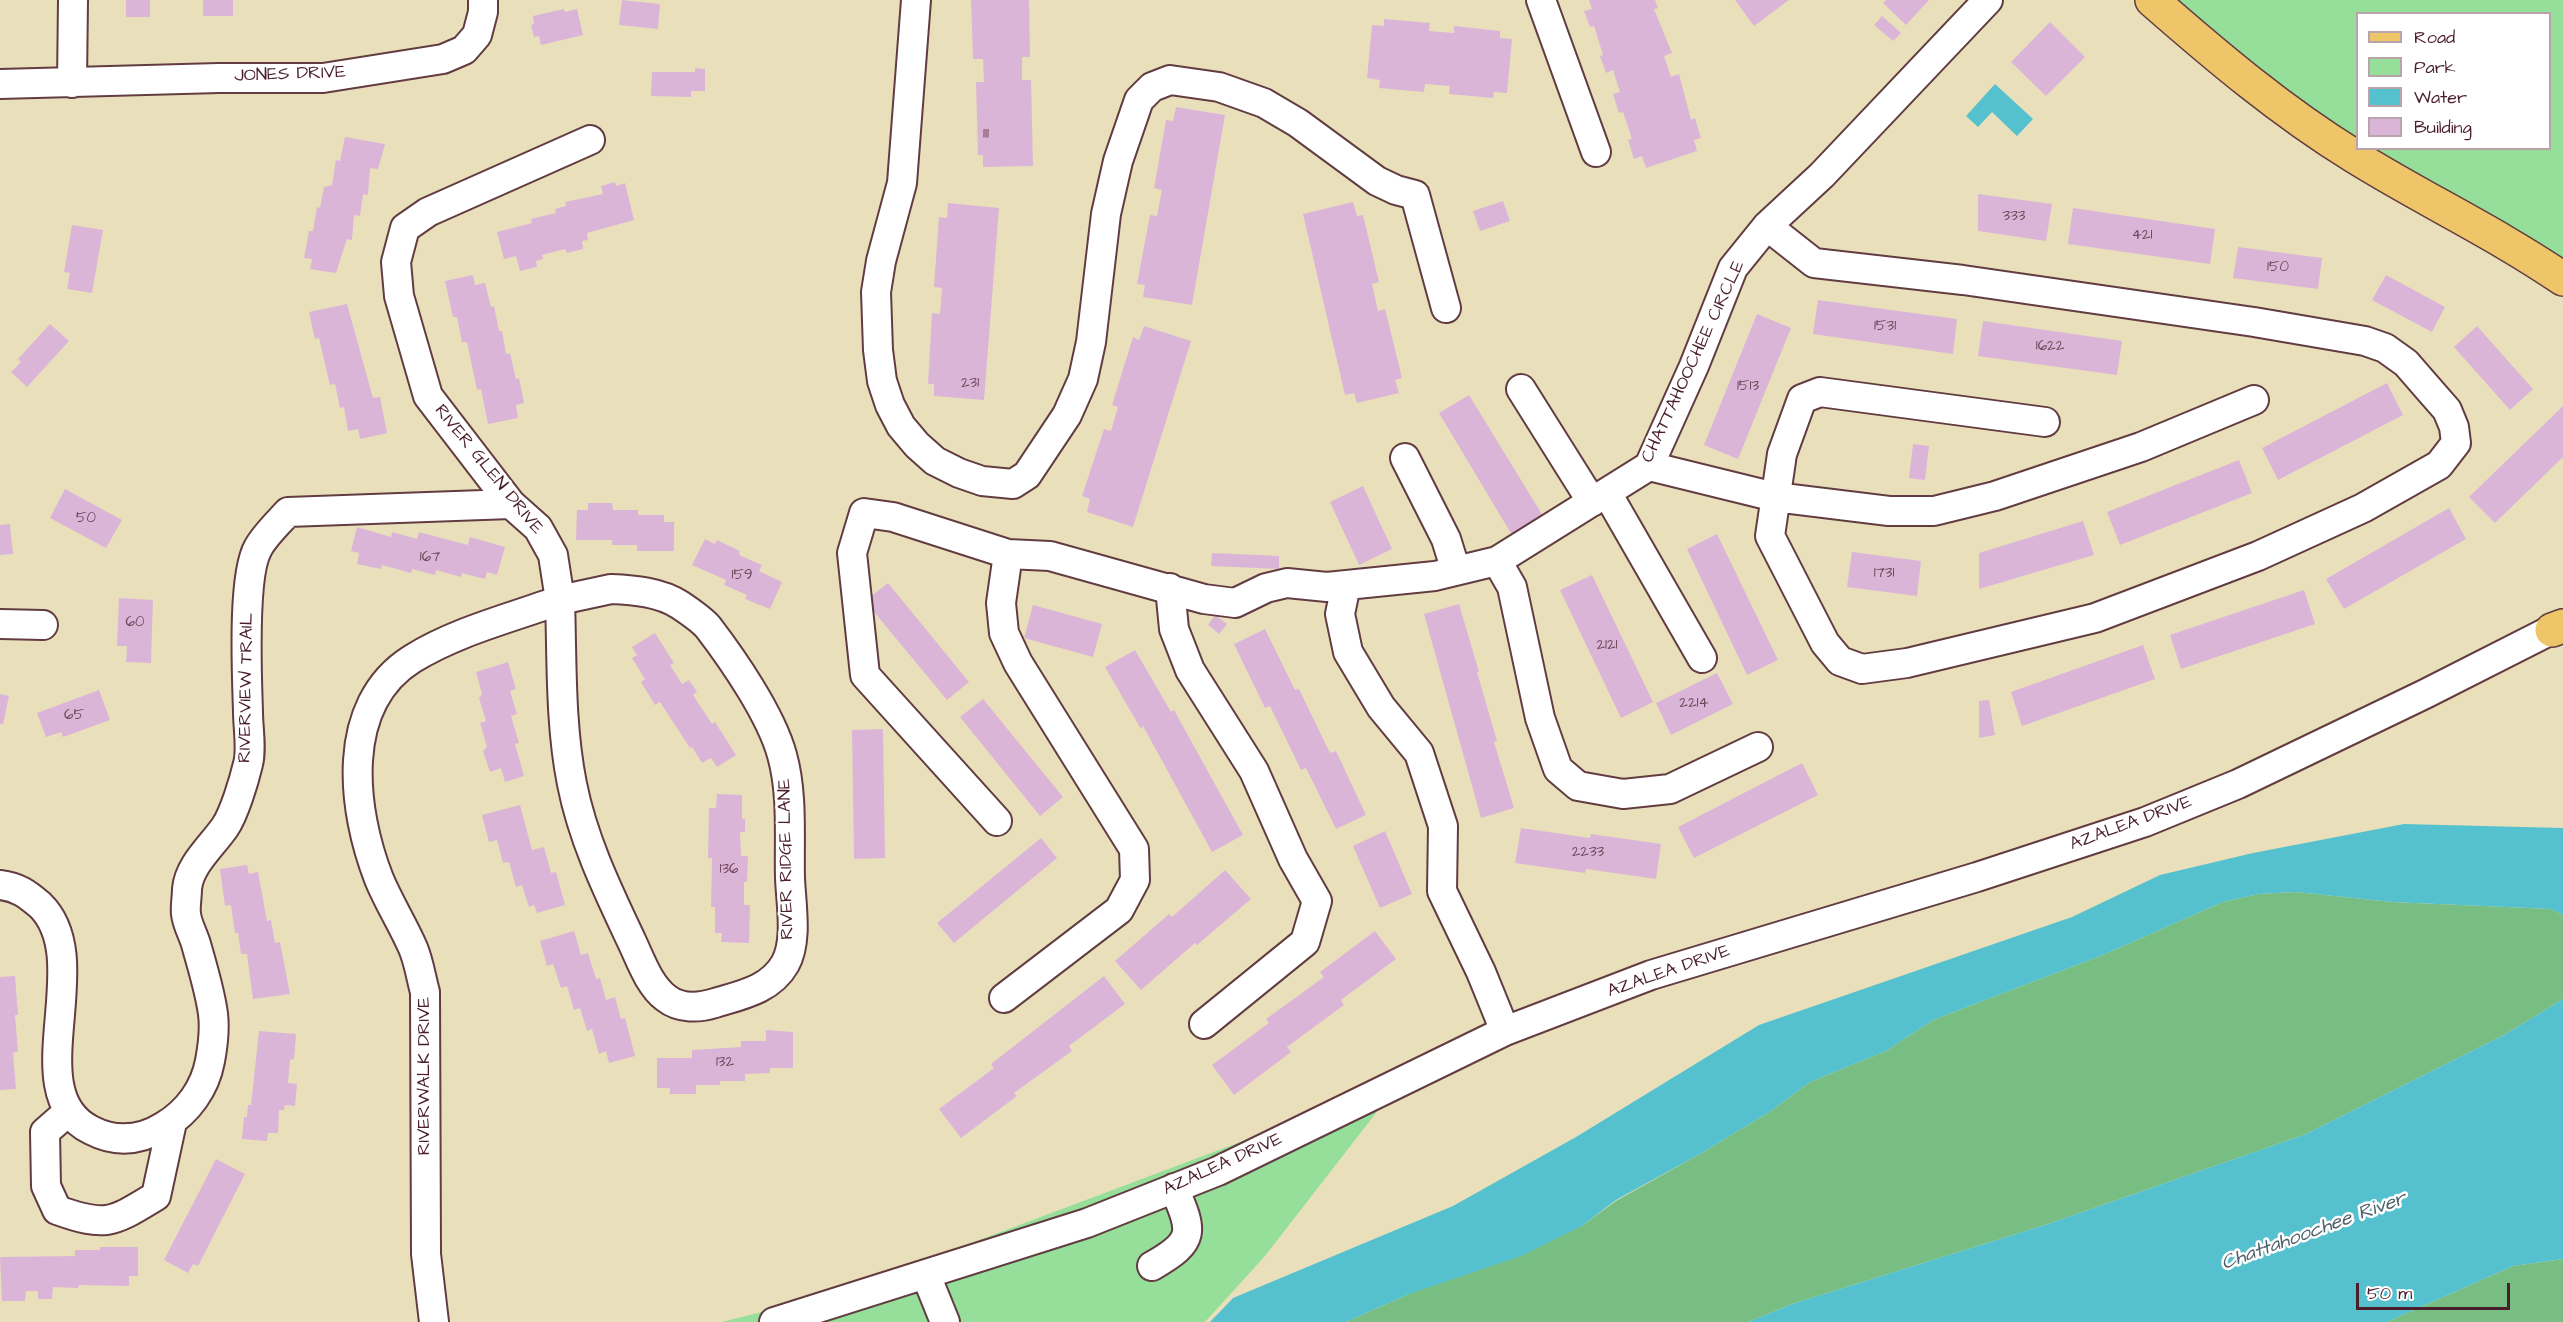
<!DOCTYPE html>
<style>
body{margin:0}
#map{position:relative;width:2563px;height:1322px;overflow:hidden;background:#e9e0bb;font-family:"Architects Daughter",sans-serif}
canvas{display:block}
.legend{position:absolute;left:2356px;top:12px;width:195px;height:138px;box-sizing:border-box;background:#fff;border:2px solid #b7a5aa;margin:0;padding:8px 10px;list-style:none;font-size:18px;color:#4a1f2b}
.legend li{display:flex;align-items:center;gap:12px;height:30px}
.legend b{width:30px;border:2px solid #b7a5aa}
.scale{position:absolute;left:2356px;top:1283px;width:154px;height:27px;box-sizing:border-box;border:3px solid #4a1f2b;border-top:0;padding-left:8px;font-size:18px;line-height:21px;white-space:nowrap;color:#4a1f2b;-webkit-text-stroke:4px #fff;paint-order:stroke}
</style>
<div id="map">
<canvas width="2563" height="1322"></canvas>
<ul class="legend">
<li><b style="height:8px;background:#eec569"></b>Road</li>
<li><b style="height:16px;background:#96df9b"></b>Park</li>
<li><b style="height:16px;background:#55c1ce"></b>Water</li>
<li><b style="height:16px;background:#dbb5d8"></b>Building</li>
</ul>
<div class="scale">50 m</div>
</div>
<script>
const g = document.querySelector('canvas').getContext('2d');
g.lineJoin = 'round';
function paint(path, color) { g.fillStyle = color; g.fill(path, 'evenodd'); }
function stroke(path, color, width, dash) { g.strokeStyle = color; g.lineWidth = width; g.lineCap = dash ? 'butt' : 'round'; g.setLineDash(dash || []); g.stroke(path); }
function drawText(font, color, halo, rows, align = 'center') {
  g.font = font + ' "Architects Daughter",sans-serif'; g.lineWidth = 5; g.setLineDash([]); g.textBaseline = 'middle'; g.strokeStyle = halo; g.fillStyle = color; for (const [text, x, y, turn = 0] of rows) {
    g.save(); g.translate(x, y); g.rotate((+turn || 0) * Math.PI / 180); g.textAlign = isNaN(turn) ? turn : align; if (halo) g.strokeText(text, 0, 0); g.fillText(text, 0, 0); g.restore();
  }
}
const green = new Path2D(`
 M2149 0H2563V279L2366 149 2550 148V14H2358L2357 143Z
 M1400 1082 1265 1256 1205 1322H722L841 1292Z`);
const forest = new Path2D(`
 M2296 892 2392 902 2551 909 2563 915V999L2504 1035 2306 1134 2048 1224 1792 1304 1748 1322H1346L1409 1294 1582 1226 1616 1201 1700 1154 1771 1111 1810 1082 1886 1051 1933 1020 2103 955 2223 902 2259 894Z
 M2563 1259V1322H2387L2513 1266Z`);
const water = new Path2D(`
 M1995 84 2033 119 2017 136 1992 112 1978 127 1966 116Z
 M2404 824 2563 828V915L2551 909 2392 902 2296 892 2259 894 2223 902 2103 955 1933 1020 1886 1051 1810 1082 1771 1111 1700 1154 1616 1200 1582 1226 1521 1256 1409 1294 1346 1322H1210L1233 1298 1453 1206 1576 1137 1759 1025 2072 917 2160 875 2253 853Z
 M2563 999V1259L2513 1266 2387 1322H1748L1792 1304 2048 1224 2306 1134 2504 1035Z`);
const building = new Path2D(`
 M126 0H150V17H126Z
 M203 0H233V16H203Z
 M622 0 660 4 658 29 619 25Z
 M971 0H1029L1030 57H1022V80H1031L1033 166 983 167V155H978L976 82H984L983 59H973Z
 M1589 0H1655L1658 8 1654 9 1672 53 1664 56 1671 77 1679 74 1691 120 1695 118 1701 138 1694 140 1697 151 1646 168 1642 156 1634 159 1628 140 1632 139 1623 112 1619 113 1613 94 1620 92 1613 70 1606 73 1600 56 1603 55 1594 26 1590 27 1584 11 1592 9Z
 M1735 0H1789L1754 26Z
 M1886 0H1929L1906 25 1883 3Z
 M564 9 565 12 577 9 583 35 541 45 539 36 534 37 531 25 534 24 533 16Z
 M1882 16 1901 33 1893 41 1874 25Z
 M1384 19 1430 23 1429 31 1454 33V26L1500 31V38L1512 39 1507 93 1494 92 1493 98 1449 94 1450 86 1425 84 1424 92 1379 88 1380 80 1367 78 1372 25 1384 26Z
 M2050 22 2085 57 2046 96 2011 62Z
 M695 68 705 69V91H691V97L651 96 652 72H695Z
 M1176 107 1225 115 1192 305 1143 297 1145 285 1137 284 1150 215 1157 216 1162 190 1154 188 1166 120 1173 121Z
 M345 137 385 144 378 169 370 168 368 195 363 194 360 216 354 215 352 240 347 239 336 273 310 269 312 259 304 258 309 231H313L317 207 320 208 324 187 332 185 336 160 340 161Z
 M615 182 616 186 625 183 634 220 587 233 588 240 582 241 583 249 567 253 565 249 542 255 543 259 536 261 537 267 520 271 516 256 504 259 497 232 532 223 531 219 556 213 555 209 566 206 565 202 603 194 601 186Z
 M1978 194 2052 204 2046 241 1978 231Z
 M1503 201 1510 221 1480 231 1473 211Z
 M1353 202 1357 216 1363 215 1379 282 1372 284 1378 311 1385 309 1402 378 1395 380 1399 393 1357 403 1354 393 1345 395 1303 214Z
 M948 203 999 208 984 400 934 396V384H928L932 313 940 314 942 288 934 287 939 217 947 218Z
 M2073 208 2215 229 2210 264 2068 244Z
 M72 225 103 230 92 293 67 289 70 273 64 272Z
 M2238 247 2322 258 2318 289 2233 278Z
 M473 275 475 285 485 283 491 307 494 306 499 331H502L506 354 510 353 516 379 519 378 524 403 516 405 518 418 488 424 481 389 477 390 467 342H462L457 317H453L445 281Z
 M2386 275 2445 307 2432 332 2372 300Z
 M1818 300 1957 319 1953 354 1813 334Z
 M347 304 373 398 380 397 387 433 360 439 358 429 348 431 344 407 340 408 335 384 330 385 319 338 315 339 309 312Z
 M1757 314 1791 328 1738 459 1704 445Z
 M1983 321 2122 341 2117 375 1978 356Z
 M50 324 69 341 27 387 11 372 21 362 18 359Z
 M1144 326 1191 341 1133 527 1087 512 1090 499 1082 496 1104 429 1111 431 1118 407 1112 405 1133 337 1139 340Z
 M2477 326 2533 389 2510 410 2454 347Z
 M2387 383 2403 415 2278 480 2262 448Z
 M1469 395 1543 516 1512 535 1439 413Z
 M2563 406V457L2495 523 2469 497Z
 M1913 444 1929 446 1925 480 1909 478Z
 M2239 460 2252 493 2120 545 2107 512Z
 M1363 486 1392 549 1359 565 1330 502Z
 M65 489 122 520 106 548 50 518Z
 M588 503H612L613 510H638V515H664V522H674V551H637V545H612V540H576L577 510H588Z
 M2449 508 2466 539 2344 609 2326 579Z
 M2083 521 2094 555 1979 589V553Z
 M10 524 13 554 0 555V525Z
 M357 527 391 537 392 532 417 539 419 532 468 545 470 537 505 547 497 575 487 572 485 579 462 573 461 577 436 570 435 575 412 569 411 573 382 565 381 569 357 564 359 553 351 551Z
 M1717 534 1778 660 1747 675 1687 549Z
 M705 539 715 544 717 540 740 551 739 555 762 565 759 571 782 582 770 609 745 599 747 595 724 585 726 580 692 565Z
 M1852 552 1921 561 1917 596 1847 587Z
 M1212 553 1279 556V569L1211 566Z
 M1592 575 1653 702 1621 718 1560 590Z
 M888 583 969 682 947 700 865 601Z
 M2304 590 2315 624 2181 669 2170 635Z
 M119 598 153 600 151 663 126 662 127 646H117Z
 M1459 604 1479 672H1477L1497 741 1494 742 1514 808 1481 818 1424 614Z
 M1033 605 1102 624 1093 657 1024 638Z
 M1215 615 1227 624 1219 634 1208 625Z
 M1265 629 1295 690 1299 689 1330 753 1336 751 1366 815 1336 829 1306 768 1301 770 1270 706 1265 708 1234 644Z
 M655 633 674 663 670 665 682 684 689 680 697 692 693 695 712 724 715 722 736 755 717 767 711 758 702 763 692 747 690 748 660 702 655 705 641 682 645 679 632 658 637 655 632 647Z
 M2143 645 2155 679 2022 726 2011 692Z
 M1135 650 1171 712 1174 710 1243 835 1212 852 1143 726 1141 729 1105 667Z
 M508 662 516 689 510 691 517 714 511 716 519 743 515 744 524 776 505 782 501 768 490 772 483 751 487 747 480 723 486 721 479 698 482 694 476 672Z
 M1717 673 1733 704 1671 735 1656 703Z
 M99 690 110 720 63 737 61 732 46 737 37 713Z
 M0 694 9 696 3 724H0Z
 M983 699 1063 797 1040 816 960 717Z
 M1989 700 1995 735 1979 738V701Z
 M883 729 885 858 854 859 852 730Z
 M1802 763 1818 795 1694 858 1678 827Z
 M717 794 742 795V819H745V832H740L741 856H748L747 882H744V905H750L749 943 721 942 722 933H715V907H711L712 858H708L709 808H716Z
 M520 805 532 850 544 847 551 873 556 872 565 905 537 913 534 905 529 907 522 885 516 887 509 862 503 863 497 840 489 842 482 815Z
 M1521 828 1590 838 1591 834 1661 844 1656 879 1586 869 1585 873 1515 863Z
 M1385 831 1412 894 1380 908 1353 846Z
 M1041 838 1057 858 954 943 937 923Z
 M247 865 249 874 258 872 267 921 271 920 275 943 280 942 290 994 253 999 247 954H241L238 933H235L231 905 225 906 220 869Z
 M1225 870 1251 899 1197 945 1195 943 1141 990 1115 961 1169 914 1172 917Z
 M574 931 581 955 588 953 596 979 600 978 606 1000 615 997 621 1019 625 1018 635 1056 609 1063 606 1051 599 1054 592 1029 587 1031 580 1008 574 1010 567 986 561 988 553 964 547 966 540 941Z
 M1375 931 1396 959 1341 1000 1344 1005 1287 1047 1291 1052 1234 1095 1212 1065 1269 1023 1266 1019 1324 977 1320 972Z
 M15 976 18 1015H15L18 1051 13 1053 16 1089 0 1090V977Z
 M1104 976 1125 1004 1069 1046 1072 1051 1014 1093 1017 1096 961 1138 939 1109 994 1068 991 1064Z
 M766 1030 793 1032V1068H770V1073L745 1074V1081H720V1085H696V1094H670V1088H657V1058H692V1050L741 1047V1041H766Z
 M259 1031 296 1034 294 1059 290 1060 288 1083 297 1084 295 1106 285 1105 284 1110H279L278 1133H268L267 1141 242 1139 244 1117H247L248 1105H251Z
 M216 1159 245 1174 198 1266 193 1264 188 1273 164 1260Z
 M100 1247H138V1276H129V1286L79 1285 78 1288 53 1287 52 1299H38V1291H26L25 1301H2L0 1257 75 1256V1250H100Z`);
const minor = new Path2D(`
 M916 0 902 183 881 261 876 292 878 350 882 381 890 405 901 426 917 445 935 461 959 473 982 481 1013 484 1027 475 1067 415 1083 379 1091 342 1106 214 1118 161 1139 100 1152 87 1170 80 1219 87 1264 103 1298 123 1377 181 1396 190 1415 195 1446 308
 M1541 0 1596 152
 M72 83 73 0
 M0 84 219 78H323L443 59 464 50 477 35 483 12V0
 M1767 226 1814 263 1963 280 2254 322 2365 341 2385 348 2406 363 2426 386 2447 410 2454 427 2456 443 2439 465 2363 508 2258 556 2095 618 1907 663 1862 669 1840 661 1825 643 1770 536 1782 454 1802 399 1820 392 2045 422
 M1521 389 1592 502
 M1405 458 1446 539 1456 571
 M1649 466 1775 497 1889 511H1934L1995 496 2141 447 2254 400
 M1607 493 1702 658
 M1497 561 1512 587 1540 718 1558 769 1578 786 1623 794 1670 789 1758 747
 M1346 585 1340 614 1348 652 1381 707 1419 753 1443 826 1442 891 1481 972 1505 1031
 M1170 588 1174 629 1190 670 1254 771 1293 859 1317 901 1305 942 1204 1024
 M611 589C634 590 660 592 680 605 689 611 701 619 708 627 734 661 771 715 782 755 793 794 789 838 790 878 791 904 798 941 785 964 770 990 741 995 715 1003 699 1008 680 1009 666 998 649 985 641 961 632 942 608 891 583 840 572 784 560 724 562 661 560 600Z
 M0 624 43 625
 M997 821 865 675 852 553 864 513 893 517 1008 554 1050 556 1204 599 1235 603 1266 588 1287 583 1327 587 1435 576 1497 561 1649 466 1694 366 1733 268 1767 226 1822 175 1988 0
 M0 885C18 887 27 894 40 905 98 961 16 1093 91 1130 116 1143 140 1141 164 1126 188 1112 205 1088 210 1061 213 1045 215 1030 213 1014 210 991 202 966 196 944 193 934 187 924 186 914 185 907 187 897 187 889 189 865 212 846 225 827 234 814 244 781 248 764 252 749 248 728 248 712 247 677 242 576 258 548 265 535 278 523 288 512L511 504
 M1004 998 1119 910 1135 880 1134 849 1018 663 1004 633 1001 603 1008 554
 M69 1111 45 1132 46 1186 57 1210C107 1228 113 1222 156 1196L172 1122
 M1152 1266C1196 1241 1193 1232 1174 1188
 M926 1275 945 1322
 M434 1322 426 1254 425 992C421 978 419 962 413 948 403 925 389 903 379 879 352 810 339 705 412 659 457 631 511 618 560 600L553 555 538 528 511 504 428 396 399 296 396 262 405 228 428 212 590 140
 M774 1322 1087 1223 1218 1171 1505 1031 1651 975 1977 877 2145 822 2238 784 2425 694 2563 624`);
const major = new Path2D(`
 M2152 0C2216 56 2281 111 2354 156 2423 199 2496 233 2563 279
 M2552 630 2563 626`);
const numberNames = [
 ["111",986,135],
 ["333",2014,217],
 ["421",2142,236],
 ["150",2278,268],
 ["1531",1885,327],
 ["1622",2050,347],
 ["231",970,384],
 ["1513",1748,387],
 ["50",86,519],
 ["167",430,558],
 ["1731",1884,574],
 ["159",742,576],
 ["60",135,623],
 ["2121",1607,646],
 ["2214",1694,704],
 ["65",74,716],
 ["2233",1588,853],
 ["136",729,870],
 ["132",725,1063]
];
const streetNames = [
 ["JONES DRIVE",290,75,-2],
 ["CHATTAHOOCHEE CIRCLE",1694,362,-65],
 ["RIVER GLEN DRIVE",488,470,51],
 ["RIVERVIEW TRAIL",247,688,-89],
 ["AZALEA DRIVE",2131,824,-20],
 ["RIVER RIDGE LANE",787,859,-91],
 ["AZALEA DRIVE",1669,972,-19],
 ["RIVERWALK DRIVE",425,1076,-90],
 ["AZALEA DRIVE",1223,1165,-24]
];
const waterNames = [
 ["Chattahoochee River",2314,1232,-20]
];
paint(green, '#96df9b');
paint(forest, '#78be83');
paint(water, '#55c1ce');
paint(building, '#dbb5d8');
stroke(minor, '#623c41', 32);
stroke(major, '#623c41', 36);
stroke(minor, '#fff', 28);
stroke(major, '#eec569', 33);
drawText('15px', '#6e4456', null, numberNames);
drawText('18px', '#4a1f2b', '#fff', streetNames);
drawText('italic 20px', '#4e606c', '#fff', waterNames);
</script>
